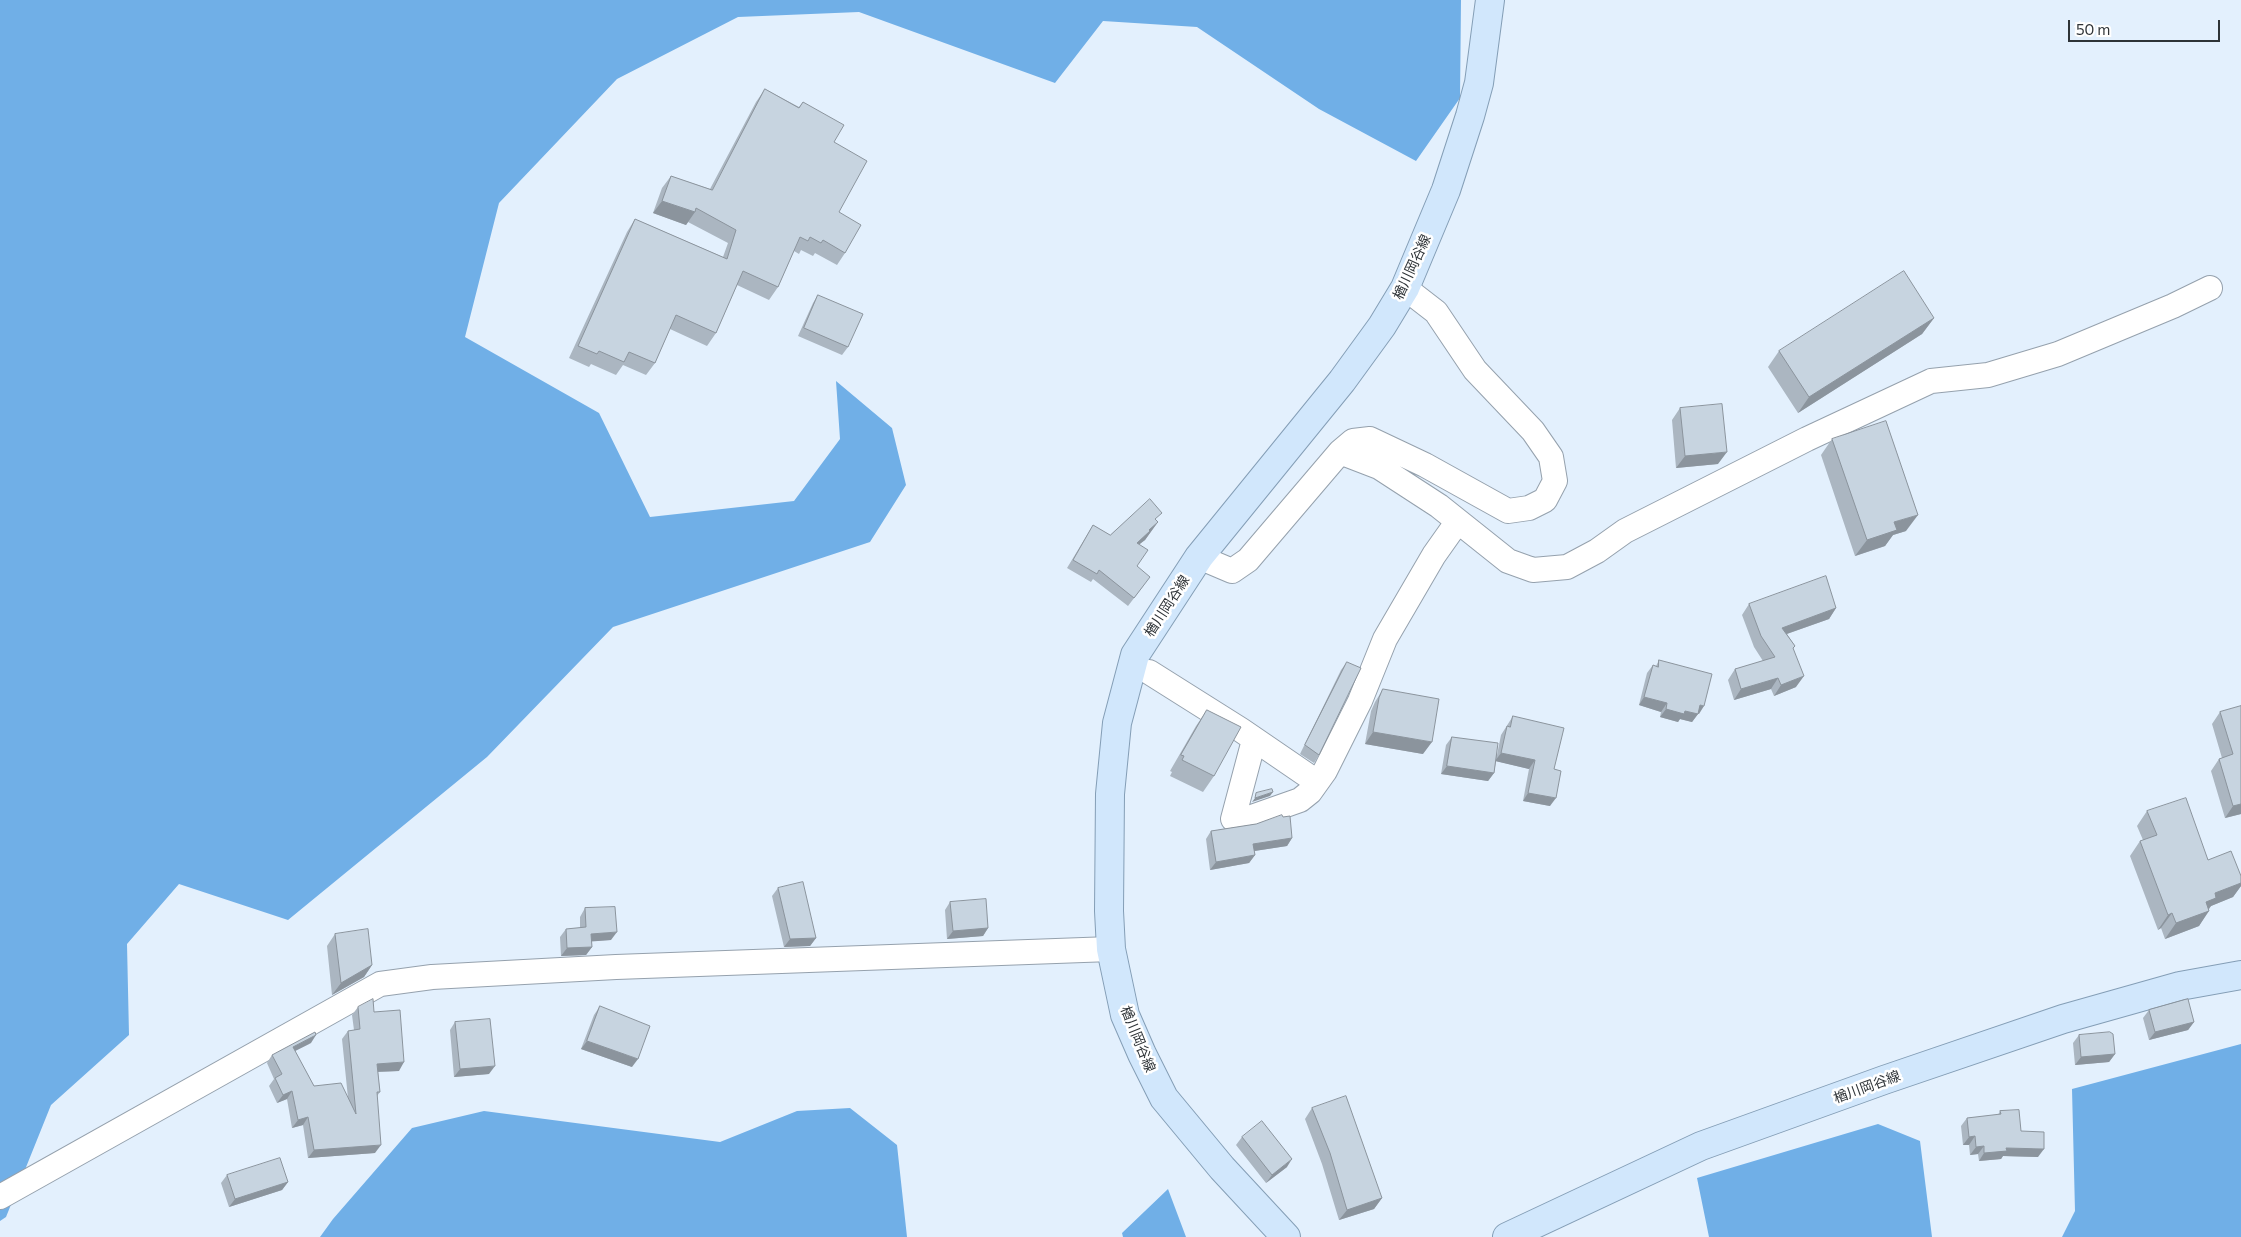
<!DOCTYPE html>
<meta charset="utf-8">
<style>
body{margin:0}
#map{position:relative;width:2241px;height:1237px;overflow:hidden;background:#e3f0fd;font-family:Commissioner,sans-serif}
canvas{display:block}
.scale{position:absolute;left:2068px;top:20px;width:152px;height:22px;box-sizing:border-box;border:2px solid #2e3337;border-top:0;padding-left:6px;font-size:15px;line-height:18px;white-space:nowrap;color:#2e3337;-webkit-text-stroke:4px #fff;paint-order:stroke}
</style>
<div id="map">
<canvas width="2241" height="1237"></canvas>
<div class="scale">50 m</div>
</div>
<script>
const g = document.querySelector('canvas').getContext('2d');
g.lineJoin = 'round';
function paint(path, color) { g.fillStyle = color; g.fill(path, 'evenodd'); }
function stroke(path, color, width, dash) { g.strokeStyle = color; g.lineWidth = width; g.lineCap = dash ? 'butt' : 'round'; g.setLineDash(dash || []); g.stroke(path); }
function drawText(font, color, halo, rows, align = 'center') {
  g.font = font + ' Commissioner,"Noto Sans JP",sans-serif'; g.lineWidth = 5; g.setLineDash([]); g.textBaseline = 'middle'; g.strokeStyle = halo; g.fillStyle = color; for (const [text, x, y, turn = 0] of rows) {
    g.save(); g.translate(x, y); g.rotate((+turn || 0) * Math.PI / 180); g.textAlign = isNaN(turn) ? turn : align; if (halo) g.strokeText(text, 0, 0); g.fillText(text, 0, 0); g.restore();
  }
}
const forest = new Path2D(`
 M0 0H1461L1460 98 1416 161 1319 109 1197 27 1103 21 1055 83 859 12 738 17 617 79 499 203 465 337 599 413 650 517 794 501 840 439 836 381 892 428 906 485 870 542 613 627 487 757 288 920 179 884 127 944 129 1035 51 1105 6 1217 0 1221Z
 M2241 1044V1237H2062L2075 1211 2072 1089Z
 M850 1108 897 1145 907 1237H320L333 1219 412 1128 484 1111 720 1142 797 1111Z
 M1878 1124 1920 1141 1932 1237H1709L1697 1178Z
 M1168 1189 1186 1237H1123L1122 1233Z`);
const minor = new Path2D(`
 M1340 452 1379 467 1439 506 1508 561 1533 570 1567 567 1597 551 1625 531 1807 439 1931 381 1988 375 2058 354 2173 306 2210 288
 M1199 557 1232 571 1248 560 1340 452 1353 441 1370 439 1425 465 1508 511 1529 508 1545 500 1555 481 1551 457 1533 431 1475 370 1436 312 1405 288
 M1149 672 1241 730 1317 782
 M1254 740 1233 819H1246L1300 800 1310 792 1325 771 1360 701 1385 639 1434 555 1458 521
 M0 1197 380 984 432 977 616 967 1111 949`);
const major = new Path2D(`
 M1286 1237 1222 1168 1164 1098 1142 1054 1125 1015 1111 949 1109 911 1110 794 1117 723 1135 655 1199 557 1342 381 1382 326 1405 288 1446 190 1470 116 1479 83 1490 0
 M1507 1237 1701 1146 1884 1080 2063 1019 2180 986 2241 975`);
const wall = new Path2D(`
 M765 89 799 107 803 102 834 142 839 212 845 253 837 265 815 253 813 256 801 250 799 254 794 251 778 287 769 300 737 285 716 333 707 346 670 329 655 363 646 375 623 365 616 375 591 364 589 367 569 358 627 232 635 219 723 257 728 243 688 222 686 225 653 213 662 188 671 176 710 189 756 102Z
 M818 295 848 347 842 355 798 336 813 303Z
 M1934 318 1922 334 1798 413 1768 367 1779 351Z
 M1680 408 1718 464 1676 468 1672 420Z
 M1832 439 1906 531 1893 535 1885 546 1855 556 1821 455Z
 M1157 521 1158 522 1152 530 1145 540 1139 544 1137 566 1144 585 1128 606 1093 579 1091 582 1067 568 1093 525 1110 535Z
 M1749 604 1836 608 1829 619 1787 634 1795 646 1793 649 1796 687 1774 696 1771 689 1734 700 1728 680 1735 669 1763 661 1754 647 1742 615Z
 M1659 660 1699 714H1698L1692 722 1680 719 1678 722 1660 717 1661 712 1639 705 1647 673 1653 665 1656 666Z
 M1347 662 1319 755 1314 763 1300 754 1341 670Z
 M1383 689 1423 754 1365 744 1371 711 1375 702Z
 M2241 706V814L2225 818 2211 771 2219 759 2222 758 2212 724 2220 712Z
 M1207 710 1214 776 1203 792 1170 776 1172 772 1170 771 1196 726Z
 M1513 716 1554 769 1550 806 1523 801 1529 769 1496 761 1494 773 1488 781 1441 774 1446 745 1452 737 1497 755 1501 735Z
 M2147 811 2208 860 2241 876V886L2233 897 2211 906 2199 926 2165 939 2161 928 2158 930 2130 856 2140 841 2143 840 2137 826Z
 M1283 817 1292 838 1287 846 1254 851 1255 855 1249 863 1210 870 1206 839 1211 831 1256 824Z
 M778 888 816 938 810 946 784 947 772 896Z
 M950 902 988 928 983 936 947 939 945 910Z
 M585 908 611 940 592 941V947L586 955 561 956 560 937 566 929 580 928V917Z
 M335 934 372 965 364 977 332 995 327 946Z
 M600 1006 632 1067 581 1049 594 1015Z
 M358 1007 374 1012 399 1071 378 1072 380 1092 377 1096 375 1153 308 1158 303 1125 292 1128 287 1099 277 1103 269 1086 274 1079 267 1063 272 1055 311 1043 295 1051 314 1086 348 1098 342 1039 348 1031 354 1030 352 1015Z
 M2149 1010 2194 1022 2188 1030 2149 1040 2143 1018Z
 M455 1022 489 1074 454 1077 450 1030Z
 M2079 1035 2115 1054 2109 1062 2075 1065 2073 1043Z
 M1312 1108 1382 1198 1374 1209 1339 1220 1322 1164 1305 1119Z
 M2000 1111 2021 1131 2038 1157 2003 1156 2001 1159 1979 1161 1978 1154 1970 1155 1969 1145H1963L1961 1126 1967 1118 1998 1115Z
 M1242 1137 1287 1167 1266 1183 1236 1145Z
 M227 1175 288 1182 282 1190 229 1207 221 1183Z`);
const shadedWall = new Path2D(`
 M662 201 695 212 686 225 653 213Z
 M1934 318 1922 334 1798 413 1809 397Z
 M1727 452 1718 464 1676 468 1685 456Z
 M1918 515 1906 531 1893 535 1885 546 1855 556 1867 540 1894 522Z
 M1158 522 1145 540 1131 551 1137 543 1149 530Z
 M1836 608 1829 619 1775 638 1782 628Z
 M1804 676 1796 687 1774 696 1781 685Z
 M1778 678 1771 689 1734 700 1741 689Z
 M1644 697 1667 703 1661 712 1639 705Z
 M1700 705 1704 706 1699 714 1694 713Z
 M1666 709 1685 711 1698 714 1692 722 1680 719 1678 722 1660 717Z
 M1373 732 1432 742 1423 754 1365 744Z
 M1501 753 1535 760 1529 769 1495 761Z
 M1447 766 1494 773 1488 781 1441 774Z
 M1273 792 1270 796 1252 802 1255 798Z
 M1528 793 1556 798 1550 806 1523 801Z
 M2241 804V814L2225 818 2233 806Z
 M1292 838 1287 846 1248 852 1253 844Z
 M1255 855 1249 863 1210 870 1216 862Z
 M2241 883V886L2233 897 2211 906 2206 912 2209 911 2199 926 2165 939 2176 923 2206 902 2215 893Z
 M2172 913 2161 928 2158 930 2168 915Z
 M988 928 983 936 947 939 953 931Z
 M617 932 611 940 585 942 591 934Z
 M816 938 810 946 784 947 790 939Z
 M592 947 586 955 561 956 567 948Z
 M372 965 364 977 332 995 341 983Z
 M2194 1022 2188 1030 2149 1040 2155 1032Z
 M316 1035 311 1043 287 1055 293 1047Z
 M587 1041 638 1059 632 1067 581 1049Z
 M2115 1054 2109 1062 2075 1065 2081 1057Z
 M404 1062 399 1071 371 1072 377 1064Z
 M495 1066 489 1074 454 1077 460 1069Z
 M292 1091 287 1099 277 1103 283 1095Z
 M308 1117 303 1125 292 1128 298 1120Z
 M1975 1136 1969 1145H1963L1969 1137Z
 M381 1145 375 1153 308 1158 314 1150Z
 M1984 1146 1978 1154 1970 1155 1976 1147Z
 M2006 1148 2044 1149 2038 1157 2003 1156 2001 1159 1979 1161 1984 1153Z
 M1292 1159 1287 1167 1266 1183 1272 1175Z
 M288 1182 282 1190 229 1207 235 1199Z
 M1382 1198 1374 1209 1339 1220 1347 1210Z`);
const building = new Path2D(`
 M765 89 799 108 803 102 844 125 834 142 867 161 839 212 861 225 845 253 823 240 821 243 810 237 808 241 800 237 778 287 743 271 716 333 676 315 655 363 629 352 624 362 599 351 597 354 578 346 635 219 727 259 736 230 696 208 695 212 662 201 671 176 712 190Z
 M1904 271 1934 318 1809 397 1779 351Z
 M818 295 863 314 848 347 804 328Z
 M1722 404 1727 452 1685 456 1680 408Z
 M1886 421 1918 515 1894 522 1897 530 1867 540 1832 439Z
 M1150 499 1162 513 1155 519 1158 522 1149 530 1150 531 1137 543 1148 550 1137 566 1150 577 1134 598 1099 570 1097 574 1073 560 1093 525 1110 535Z
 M1826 576 1836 608 1782 628 1795 646 1793 648 1804 676 1781 685 1778 678 1741 689 1735 669 1775 657 1761 636 1749 604Z
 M1659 660 1712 674 1704 706 1700 705 1698 714 1685 711 1684 714 1666 709 1667 703 1644 697 1653 665 1658 667Z
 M1347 662 1361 668 1319 755 1305 745Z
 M1383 689 1439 699 1432 742 1373 732 1379 698Z
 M2241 706V804L2233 806 2219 759 2233 754 2220 712Z
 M1207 710 1241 727 1214 776 1182 760 1184 756 1181 755Z
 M1513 716 1564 728 1554 769 1561 771 1556 798 1528 793 1535 760 1501 753 1507 726 1510 727Z
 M1452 737 1498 743 1494 773 1447 766Z
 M1272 789 1273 792 1255 798 1256 793Z
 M2186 798 2208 860 2231 851 2241 876V883L2215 893 2216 898 2206 902 2209 911 2176 923 2172 913 2168 915 2140 841 2157 835 2147 811Z
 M1282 815 1283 817 1290 816 1292 838 1253 844 1255 855 1216 862 1211 831 1256 824Z
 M803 882 816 938 790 939 778 888Z
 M986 899 988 928 953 931 950 902Z
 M615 907 617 932 591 934 592 947 567 948 566 929 586 927 585 908Z
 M368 929 372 965 341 983 335 934Z
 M373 999 374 1012 400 1010 404 1062 377 1064 380 1092H377L381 1145 314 1150 308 1117 298 1120 292 1091 283 1095 275 1078 282 1074 272 1055 315 1032 316 1035 293 1047 314 1086 341 1083 356 1114 348 1031 360 1029 358 1007Z
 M2188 999 2194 1022 2155 1032 2149 1010Z
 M600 1006 650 1026 638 1059 587 1041Z
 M490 1019 495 1066 460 1069 455 1022Z
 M2110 1032 2113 1034 2115 1054 2081 1057 2079 1035Z
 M1346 1096 1382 1198 1347 1210 1330 1153 1312 1108Z
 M2019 1110 2021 1131 2044 1132V1149L2006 1148 2007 1151 1984 1153V1146L1976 1147 1975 1136 1969 1137 1967 1118 2001 1114 2000 1111Z
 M1262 1121 1292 1159 1272 1175 1242 1137Z
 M280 1158 288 1182 235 1199 227 1175Z`);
const streetNames = [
 ["楢川岡谷線",1412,267,-65],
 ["楢川岡谷線",1167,606,-57],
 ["楢川岡谷線",1138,1039,68],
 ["楢川岡谷線",1867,1087,-20]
];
paint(forest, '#70afe7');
stroke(minor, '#95a1ad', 26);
stroke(major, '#849eb6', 30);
stroke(minor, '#fff', 24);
stroke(major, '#d1e7fc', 28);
paint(wall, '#abb6c1');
paint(shadedWall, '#8b949d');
paint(building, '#c7d4e0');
stroke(building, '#8b949d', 1);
drawText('14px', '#2e3337', '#fff', streetNames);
</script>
